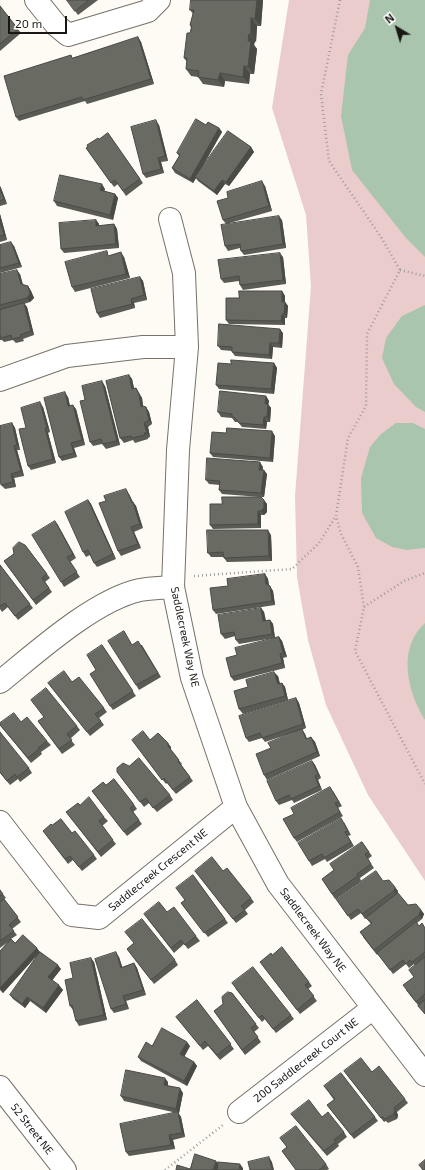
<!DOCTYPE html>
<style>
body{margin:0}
#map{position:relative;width:425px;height:1170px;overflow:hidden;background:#fefbf5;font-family:"Exo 2",sans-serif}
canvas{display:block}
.north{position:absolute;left:377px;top:8px;width:40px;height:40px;-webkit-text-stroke:3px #fff;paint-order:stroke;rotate:322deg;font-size:11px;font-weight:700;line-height:16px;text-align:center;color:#191714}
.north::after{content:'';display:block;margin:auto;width:14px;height:18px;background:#191714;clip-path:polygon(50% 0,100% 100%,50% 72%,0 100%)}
.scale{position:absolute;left:8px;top:16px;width:59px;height:18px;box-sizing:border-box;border:2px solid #191714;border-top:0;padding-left:5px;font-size:12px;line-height:14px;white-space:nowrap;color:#191714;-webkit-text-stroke:3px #fff;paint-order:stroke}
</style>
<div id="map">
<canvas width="425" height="1170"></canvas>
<div class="north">N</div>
<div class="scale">20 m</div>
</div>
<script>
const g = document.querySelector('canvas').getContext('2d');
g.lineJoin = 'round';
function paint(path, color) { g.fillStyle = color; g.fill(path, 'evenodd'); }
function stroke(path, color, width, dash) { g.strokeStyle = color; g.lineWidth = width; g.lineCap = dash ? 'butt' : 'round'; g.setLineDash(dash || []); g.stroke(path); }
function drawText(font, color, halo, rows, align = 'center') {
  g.font = font + ' "Exo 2",sans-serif'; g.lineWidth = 4; g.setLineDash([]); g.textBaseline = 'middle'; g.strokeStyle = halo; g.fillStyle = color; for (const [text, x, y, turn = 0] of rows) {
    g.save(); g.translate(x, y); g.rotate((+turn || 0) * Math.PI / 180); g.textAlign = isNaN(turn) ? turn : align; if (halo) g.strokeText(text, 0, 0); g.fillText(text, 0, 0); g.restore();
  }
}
const green = new Path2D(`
 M289 0H425V881L368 795 326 705 308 640 297 577 295 496 311 286 306 215 272 108Z`);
const water = new Path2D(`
 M370 0H425V257L406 238 352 170 341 116 348 55 365 28Z
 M425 305V412L416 407 394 384 382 358 386 338 402 316Z
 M396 423H413L425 429V548L407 550 392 547 376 538 362 513 361 478 370 447 381 434Z
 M425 623V720C407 691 397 648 425 623Z`);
const path = new Path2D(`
 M340 0 321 94 329 161 381 237 400 270 367 334 366 406 348 438 336 516 341 534 358 567 364 607 355 651 425 784
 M400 270 425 276
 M194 576 292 569 319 543 336 516
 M364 607 404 581 425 573
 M165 1170 223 1125`);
const minor = new Path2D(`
 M36 0 57 26 68 35 148 11 159 0
 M170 219 184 273 187 347 178 450 173 587 192 678 236 807 278 884 425 1075
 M0 380 67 356 143 347H187
 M0 682C36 653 94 600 140 590 151 588 163 588 173 587
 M0 822 72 915 99 918 236 807
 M0 1087 65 1170
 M239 1112 373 1008`);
const wall = new Path2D(`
 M67 0H98L78 15Z
 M263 0 261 26H257L256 42 255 41 254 45 257 49 254 74H250L249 84 225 81 224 87 203 84 198 77 191 76 186 69 187 62 184 58 190 33 191 28 190 25 193 14 190 10Z
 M0 6 21 33 0 51Z
 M138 37 141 42 154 84 87 104 85 101 19 121 16 117 73 58Z
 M159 125 168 161 161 162 164 173 146 178 143 174Z
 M206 125 219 128 222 132 203 166 251 147 254 152 229 186 225 184 217 195 198 181 196 178 193 183 175 173 172 168 179 156 177 153Z
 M108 133 143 183 126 196 118 184 114 187 86 148Z
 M0 186 1 188 7 204 0 206Z
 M265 186 272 211 226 224 223 220 228 198Z
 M105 189 104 191 115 194 118 198 113 220 57 206 54 201Z
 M0 214 7 240 0 242Z
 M96 220 99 224V226L114 224 117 229 119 248 64 253 61 249Z
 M282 220 286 248 244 255 241 251 240 248 228 251 225 246Z
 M0 245 14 246 22 267 0 273Z
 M124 257 130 278 75 292 72 287Z
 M283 257 286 284 243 290 240 285 239 281 224 283 221 279Z
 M0 274H20L23 285 28 286 31 291 34 298 30 302 24 304 27 307 34 335 23 339 24 341 16 343 13 340 4 342 2 340H0Z
 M140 277 143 281 147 300 134 303 135 308 100 318 97 313Z
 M282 291 285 296V302L288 306 287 318H285V325L229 324 226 320 239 298Z
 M283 333 282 348 273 347 272 359 235 356 232 352V351L221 350 218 346Z
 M274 363 277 368 274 394 219 389 216 385 231 364Z
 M129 375 132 379 134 388H136L142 398 143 406 146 407 149 412 152 424 148 427 150 437 148 438V439L135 443 133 440 124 443 120 438Z
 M105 386 120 445 106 449 102 444 93 446 90 442 85 400Z
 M266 396 269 401 268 404 271 408 270 422H267L266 429 242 427 238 422H235L232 418 221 417 218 412Z
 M68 397 70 406 76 409 85 445 74 448 77 457 62 461 59 457Z
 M43 407 50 432 48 433 56 463 31 470 28 466 26 428Z
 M12 423 15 428 20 450H17L24 476 14 478 16 487 5 489 1 485Z
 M226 433 275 436 273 462 213 457 210 453Z
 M263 467 262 470 267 474 264 497H261L267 504V512L264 515H261V528L213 529 210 525 222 504 260 497 222 494 219 490 220 485 209 484 206 480Z
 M129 494 133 502 136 506 142 526 143 528 134 532 141 548 121 556 118 551Z
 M88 500 91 504 116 559 97 567 94 563 90 555 86 557 83 552Z
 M55 521 76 558 70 562 80 577 64 587 61 582Z
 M271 535 272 561 227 562 224 558V557H211L208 553Z
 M25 545 50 578 45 582 52 592 36 605 4 561Z
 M0 565 33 608 18 620 8 607 2 612 0 609Z
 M265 574 268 579 269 585 270 586 273 591 275 605 216 614 213 610 228 586Z
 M261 608 264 612 266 620H270L273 624 275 638 279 637 282 641 287 657 283 658 285 668 234 681 231 677 237 655 274 638 239 644 236 640 235 636 225 639 221 634Z
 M102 645 136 696 113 710 110 706 96 670Z
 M133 645H142L161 677 139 690 136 685Z
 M278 676 280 684 282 683 285 687 288 700 243 714 239 709 248 687Z
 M72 682 104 708 107 712 99 718 104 725 90 736 48 683Z
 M296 698 299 703 306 728 302 730 305 734 307 739 311 737 315 742 320 756 267 780 264 775 271 748 295 732 265 742 262 738 249 742 246 738Z
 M38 721 77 726 80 730 70 739 75 745 62 754Z
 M21 722 47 741 51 745 41 752 42 754 31 763 0 725Z
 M132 740H150L171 747V750L182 764 181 765 193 781 176 794 167 783 166 784Z
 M312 761 315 765 321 778 318 780 322 790 294 803 292 800 279 805 276 801Z
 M29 768 32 773 20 782 18 779 10 785 0 773Z
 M120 776 170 795 173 800 157 812 149 803 144 807Z
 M114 779 135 806 137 809 133 812 142 824 127 836 92 791 106 785Z
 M333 791 342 806 338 808 343 816 297 842 294 838Z
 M80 805 104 817 108 821 102 826 116 844 101 857 66 812Z
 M344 822 351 835 348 836 354 846 327 862 325 859 312 866 309 861Z
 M52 825 72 833 94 855 97 859 82 871 73 860 68 864 46 835Z
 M362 842 372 856 368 859 374 868 360 878 361 881 335 899 322 879 334 870Z
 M195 871H223L251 898 254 902 245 910 248 914 236 923Z
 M193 875 228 923 208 937 181 903 185 900Z
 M383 881 398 891 397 893 408 905 421 910 424 914 422 919 417 923 419 926 425 928V1014L406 990 414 977 415 966 414 964 409 968 406 964 393 974 378 954 377 955 363 937 371 924 366 918 370 915 365 919 361 913 351 920 336 899Z
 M0 890 6 898 4 899 21 922 12 929 17 935 11 939 15 943 40 952 61 969 52 980 63 990 46 1013 30 1001 25 1008 13 999 10 995 39 953 3 993 0 990V951L8 942 0 948Z
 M167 912 196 936 200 941 188 949 184 944 174 953 147 918Z
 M134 943 175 960 178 965 154 984 127 949Z
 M272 955 309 982 312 986 308 989 317 1001 300 1014 263 966Z
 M119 957 122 967 134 963 137 968 146 995 126 1001 129 1009 114 1013 111 1009Z
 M94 962 107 1020 79 1026 76 1021 73 1010 70 1006Z
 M235 988 291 1015 294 1019 276 1033 265 1019 262 1022Z
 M232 993 259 1028 254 1032 261 1042 245 1055 214 1011 223 1004Z
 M197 1000 234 1049 220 1060 208 1046 203 1050 176 1017Z
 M152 1046H190L184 1057 194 1062 197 1066 187 1086 141 1061 138 1057Z
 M372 1072 405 1099 408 1103 397 1112 398 1115 397 1119 388 1123 386 1121 384 1122 348 1076Z
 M168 1082V1086L183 1093 179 1113H178L181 1117 185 1137 173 1140 175 1149 129 1156 126 1152 177 1113 124 1101 121 1096Z
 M324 1086 375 1117 378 1121 354 1139 327 1105 334 1100Z
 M291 1114 322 1117 344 1132 347 1137 338 1144 339 1146 327 1156Z
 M280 1138 326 1164 329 1169 327 1170H296L282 1151 287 1147Z`);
const shadedWall = new Path2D(`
 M257 0H263L261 26 255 19Z
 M251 18 257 26 256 42 251 34Z
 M249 34 255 41 254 45 257 49 254 74 248 67V41Z
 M138 37 141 42 154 84 151 79Z
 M244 66 250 74 249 84 243 77Z
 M220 73 225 81 224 87 218 80Z
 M156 120 159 125 168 161 165 156Z
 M219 128 222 132 196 177H195L196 178 193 183 190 179Z
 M251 147 254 152 229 186 226 182Z
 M158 158 161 162 164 173 161 169Z
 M222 180 225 184 217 195 214 191Z
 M262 181 265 186 272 211 269 206Z
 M102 184 105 189 103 195 100 190Z
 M0 186 1 188 7 204 4 199 0 189Z
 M115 194 118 198 113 220 110 215Z
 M0 214 7 240 4 235 0 221Z
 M279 216 282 220 286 248 283 244Z
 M96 220 99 224V230L96 226Z
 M114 224 117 229 119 248 116 244Z
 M11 242 14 246 22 267 19 263Z
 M121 252 124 257 130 278 126 274Z
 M280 253 283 257 286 284 283 280Z
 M17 270 20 274 24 289 21 284Z
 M140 277 143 281 147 300 144 295Z
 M28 286 31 291 34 298 30 302 27 298Z
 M282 291 285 296V302L288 306 287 318 284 314 282 302Z
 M131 299 134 303 135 308 132 304Z
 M24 303 27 307 34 335 31 331Z
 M282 314 285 318V325L281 321Z
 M280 329 283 333 282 348 279 343Z
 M270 343 273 347 272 359 269 355Z
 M274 363 277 368 274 394 271 389Z
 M129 375 132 379 135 393 132 389Z
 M102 381 105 386 120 445 117 441Z
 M136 388 142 398 144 412 141 407Z
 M65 392 68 397 71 411 68 406Z
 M266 396 269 401 268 408 265 404Z
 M40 402 43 407 50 432 47 428Z
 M268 404 271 408 270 422 267 417Z
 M73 405 76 409 85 445 82 440Z
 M146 407 149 412 152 424 149 420Z
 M264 417 267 422 266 429 263 425Z
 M12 423 15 428 20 450 17 445Z
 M144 423 148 427 150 437 147 433Z
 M45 428 48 433 56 463 53 459Z
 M272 431 275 436 273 462 270 458Z
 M71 443 74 448 77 457 74 453Z
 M14 446 17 450 24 476 21 471Z
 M260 462 263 467 262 474 259 470Z
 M264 470 267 474 264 497 261 493Z
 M11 474 14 478 16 487 13 482Z
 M126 489 129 494 135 507 132 503Z
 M88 500 91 504 116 559 113 554Z
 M264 500 267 504V512L264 515 261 511Z
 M133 502 136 506 143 528 140 524Z
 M258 511 261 515V528L258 524Z
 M55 521 58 525 76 558 73 554Z
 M131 527 134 532 141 548 138 544Z
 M268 530 271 535 272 561 269 556Z
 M265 574 268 579 269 588 266 584Z
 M270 586 273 591 275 605 272 601Z
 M261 608 264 612 266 625 263 621Z
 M270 620 273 624 275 638 272 634Z
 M279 637 282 641 287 657 283 653Z
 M280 654 283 658 285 668 282 663Z
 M274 672 278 676 281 688 278 684Z
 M282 683 285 687 288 700 285 696Z
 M296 698 299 703 306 728 303 724Z
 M302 729 305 734 309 744 306 739Z
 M311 737 315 742 320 756 317 752Z
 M168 743 171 747V750L168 746Z
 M312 761 315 765 321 778 318 774Z
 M315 776 318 780 322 790 319 786Z
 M395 887 398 891 397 895 394 891Z
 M421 910 424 914 422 919 419 915Z
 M37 948 40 952 3 993 0 988Z
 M116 952 119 957 124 972 121 968Z
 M91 958 94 962 107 1020 104 1015Z
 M134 963 137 968 146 995 143 990Z
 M58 965 61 969 51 982 48 977Z
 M59 985 63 990 46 1013 43 1008Z
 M123 996 126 1001 129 1009 126 1004Z
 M27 997 30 1001 25 1008 22 1004Z
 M187 1042 190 1046 183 1059 180 1054Z
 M194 1062 197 1066 187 1086 184 1081Z
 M165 1078 168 1082 167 1089 164 1085Z
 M180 1088 183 1093 179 1113 176 1109Z
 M395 1110 398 1115 397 1119 394 1114Z
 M178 1112 181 1117 185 1137 182 1133Z
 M169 1135 173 1140 175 1149 171 1145Z
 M269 1157 272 1162 274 1170H272Z
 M216 1161 219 1165 217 1170H213Z
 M240 1164 243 1168V1170H239Z`);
const building = new Path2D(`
 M67 0H89L75 11Z
 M191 0H257L255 19 251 18V34H249L248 41H251L248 67 244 66 243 77 220 73 218 80 198 77 199 71 186 69 187 58H184L187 33H190L192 26 190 25 194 10H190Z
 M0 6 18 29 0 44Z
 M138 37 151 79 83 100 82 97 16 117 4 76 71 55 72 58Z
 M196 119 206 125 208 122 219 128 190 179 172 168 180 155 177 153Z
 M156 120 165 156 158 158 161 169 143 174 131 127Z
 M228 131 251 147 226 182 222 180 214 191 195 177Z
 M108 133 140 179 123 191 115 180 111 183 86 148 88 147 87 145 98 138 99 139Z
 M60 175 102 184 100 190 115 194 110 215 54 201Z
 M262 181 269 206 223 220 217 201 228 198 227 192Z
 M0 189 4 199 0 201Z
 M279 216 283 244 241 251 240 244 225 246 221 225Z
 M96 220V226L114 224 116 244 61 249 59 223Z
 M0 221 4 235 0 236Z
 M11 242 19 263 0 268V245Z
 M107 251 108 256 121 252 126 274 72 287 65 262Z
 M280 253 283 280 240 285 239 276 221 279 218 260Z
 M17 270 21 284 28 286 30 294 27 298 0 305V274Z
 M140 277 144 295 131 299 132 304 97 313 91 289Z
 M239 291H282V302H285L284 314H282L281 321 226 320V298H239Z
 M24 303 31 331 20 335 21 337 12 339 11 335 1 338 0 335V310Z
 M219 324 280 329 279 343H270L269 355 232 352V347L218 346Z
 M231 360 274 363 271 389 216 385 218 363 231 364Z
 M129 375 132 389 136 388 139 394 141 407 143 406 146 407 149 420 144 423 147 433H144L145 435 132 438 131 436 120 438 106 381Z
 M102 381 117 441 103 444 101 439 90 442 80 401 85 400 82 386Z
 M220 391 266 396 265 404H268L267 417H264L263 425 239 423 235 418 232 417V414L218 412Z
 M65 392 68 406 73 405 82 440 71 443 74 453 59 457 44 398Z
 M40 402 47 428H45L53 459 28 466 20 434 19 429 26 428 21 408Z
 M12 423 17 445 14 446 21 471 11 474 13 482 1 485 0 479V426Z
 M227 428 272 431 270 458 210 453 212 432 226 433Z
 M207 458 260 462 259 470H264L261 493 219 490 220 481 206 480Z
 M126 489 132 503 133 502 139 522 140 524 131 527 138 544 118 551 99 503 106 501 104 496Z
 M222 497H261L264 500V508L261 511H258V524L210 525V504H222Z
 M88 500 113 554 94 563 88 550 83 552 65 512Z
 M55 521 73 554 67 557 77 572 61 582 32 535Z
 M207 530H268L269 556 224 558 223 552 208 553Z
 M19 542 25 545 47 574 42 578 49 588 33 600 4 561 14 554 13 548Z
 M0 565 30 604 15 616 5 603 0 606Z
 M265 574 266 584 270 586 272 601 213 610 210 588 228 586 227 579Z
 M261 608 263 621 270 620 272 634 236 640 234 632 221 634 218 615Z
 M124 631 132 645 138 641 158 673 136 685 108 641Z
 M279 637 283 653 280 654 282 663 231 677 226 658 237 655 235 648Z
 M102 645 133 691 110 706 90 674 96 670 87 655Z
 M64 671 72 682 79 677 104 708 95 714 101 721 87 732 48 683Z
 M274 672 278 684 282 683 285 696 239 709 234 691 248 687 246 680Z
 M46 688 77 726 67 734 72 740 59 749 38 721 44 717 31 700Z
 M296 698 303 724 262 738 260 733 246 738 239 716Z
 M14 713 21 722 27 717 47 741 38 748 39 749 28 758 0 725V723Z
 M302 729 306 739 311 737 317 752 264 775 256 754 271 748 268 743Z
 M143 731 150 740 158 733 168 743V746L179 760 178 761 190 777 173 790 164 778 162 780 132 740Z
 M0 732 29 768 17 777 15 774 7 781 0 772Z
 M139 758 170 795 153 808 146 798 140 802 117 772V768L123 763 129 766Z
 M312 761 318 774 315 776 319 786 291 799 289 795 276 801 267 781Z
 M114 779 132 802 134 805 130 808 139 820 124 832 92 791 103 782 106 785Z
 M330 787 339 802 335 803 340 812 294 838 283 819 294 814 291 808Z
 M89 797 104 817 99 821 113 840 98 852 66 812 78 803 80 805Z
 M341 818 348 831 345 832 351 842 324 858 322 854 309 861 298 843Z
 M61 819 72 833 75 831 94 855 79 867 70 856 65 859 43 831 51 824 52 825Z
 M362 842 369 852 365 854 371 864 357 874 358 876 332 894 322 879 334 870 330 864Z
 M212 857 223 871 227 868 251 898 241 906 245 910 233 919 195 871Z
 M376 871 383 881 389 880 395 887 394 891 362 914 358 909 348 916 336 899Z
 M193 875 225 919 204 933 181 903 185 900 176 888Z
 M0 890 3 894 0 896Z
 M398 893 408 905 416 904 421 910 419 915 374 950 360 932 372 923 366 918Z
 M4 899 18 917 9 925 14 931 0 941V903Z
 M159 902 167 912 174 907 196 936 185 945 181 940 171 948 144 914Z
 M142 919 175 960 151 980 127 949 134 943 125 932Z
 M416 922 419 926 422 923 425 928V952L412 962 410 960 406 964 403 960 390 970 377 953Z
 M23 935 37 948 0 988V951L11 939 15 943Z
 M282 947 309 982 305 985 314 996 297 1010 260 962 271 953 272 955Z
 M40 952 58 965 48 977 59 985 43 1008 27 997 22 1004 10 995Z
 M116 952 121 968 134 963 143 990 123 996 126 1004 111 1009 95 959Z
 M425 957V994L416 1002 403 985 414 977 409 970Z
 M91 958 104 1015 76 1021 72 1005 70 1006 65 980 73 978 70 963Z
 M253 967 291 1015 273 1029 262 1015 259 1018 232 983Z
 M228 992 232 993 256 1024 251 1028 258 1037 242 1050 214 1011 223 1004 222 997Z
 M197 1000 231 1044 217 1055 205 1041 200 1046 176 1017Z
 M425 1000V1014L418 1006Z
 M162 1028 187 1042 180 1054 194 1062 184 1081 138 1057 146 1042 152 1046Z
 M361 1058 372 1072 379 1066 405 1099 394 1108 395 1110 394 1114 385 1119 383 1117 381 1118 344 1071Z
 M126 1070 165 1078 164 1085 180 1088 176 1109 121 1096Z
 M341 1073 375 1117 351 1135 327 1105 335 1099 324 1086Z
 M309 1100 322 1117 328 1112 344 1132 334 1140 336 1142 324 1151 291 1114Z
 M178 1112 182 1133 169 1135 171 1145 126 1152 120 1124Z
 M296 1126 326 1164 319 1170H296L282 1151 287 1147 280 1138Z
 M195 1154 216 1161 213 1170H176L177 1165 190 1169Z
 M269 1157 272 1170H250L248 1162Z
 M425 1160V1170H423L419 1165Z
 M218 1162 240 1164 239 1170H218Z`);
const streetNames = [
 ["Saddlecreek Way NE",185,637,78],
 ["Saddlecreek Crescent NE",158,870,-39],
 ["Saddlecreek Way NE",313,930,53],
 ["200 Saddlecreek Court NE",306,1060,-38],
 ["52 Street NE",32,1129,52]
];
paint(green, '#ebcccd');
paint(water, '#aac5ad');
stroke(minor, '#767169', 24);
stroke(path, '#9e9b96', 2.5, [1, 3]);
stroke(minor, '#fff', 22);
paint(wall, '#5a5c54');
paint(shadedWall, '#4a4b45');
paint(building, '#696b62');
stroke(building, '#4a4b45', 1);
drawText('11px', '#191714', '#fff', streetNames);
</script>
